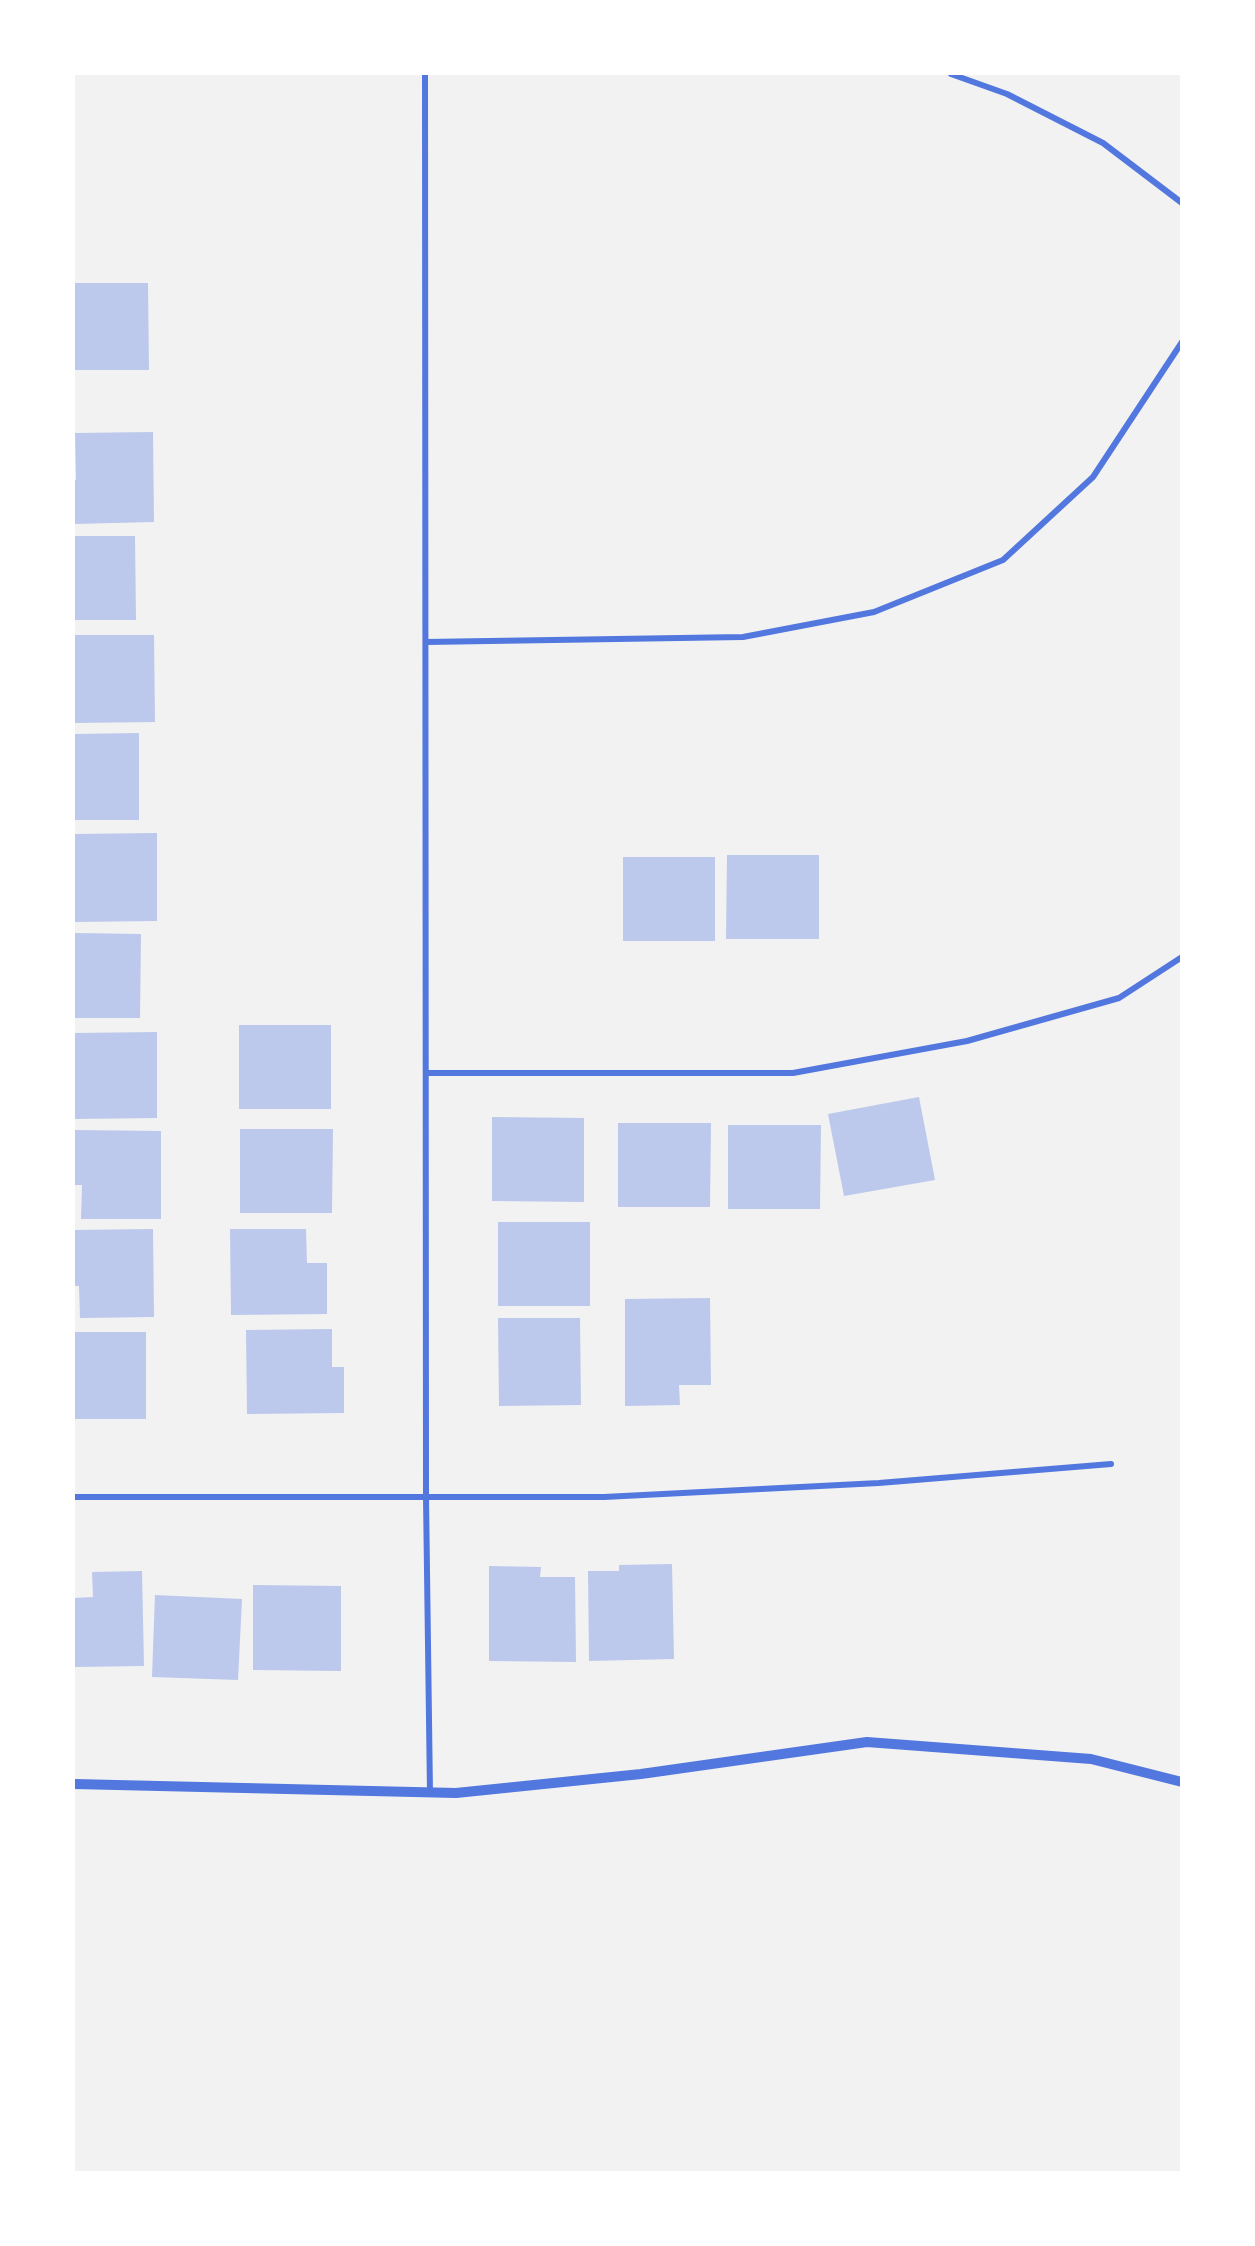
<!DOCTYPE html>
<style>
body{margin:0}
#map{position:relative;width:1255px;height:2246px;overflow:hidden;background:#f2f2f2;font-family:"Times New Roman",serif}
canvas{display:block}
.frame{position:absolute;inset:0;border:75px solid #fff;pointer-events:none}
</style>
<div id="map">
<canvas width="1255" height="2246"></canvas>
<div class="frame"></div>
</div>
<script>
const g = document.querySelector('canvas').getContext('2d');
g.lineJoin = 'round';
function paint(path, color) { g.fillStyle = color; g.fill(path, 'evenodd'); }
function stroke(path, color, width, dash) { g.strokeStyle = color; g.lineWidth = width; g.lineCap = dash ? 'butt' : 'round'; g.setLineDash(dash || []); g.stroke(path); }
const building = new Path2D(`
 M74 283H148L149 370H74Z
 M153 432 154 522 74 524V480H76L75 433Z
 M74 536H135L136 620H74Z
 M75 635H154L155 722 74 723Z
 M139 733V820H74V734Z
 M157 833V921L74 922V834Z
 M727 855H819V939H726Z
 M623 857H715V941H623Z
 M74 933 141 934 140 1018H74Z
 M239 1025H331V1109H239Z
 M157 1032V1118L74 1119V1033Z
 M919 1097 935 1180 844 1196 828 1114Z
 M492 1117 584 1118V1202L492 1201Z
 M618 1123H711L710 1207H618Z
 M728 1125H821L820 1209H728Z
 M240 1129H333L332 1213H240Z
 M74 1130 161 1131V1219H81L82 1185H74Z
 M498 1222H590V1306H498Z
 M153 1229 154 1317 80 1318 79 1286H74V1230Z
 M230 1229H306L307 1263H327V1314L231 1315Z
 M710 1298 711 1385H679L680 1405 625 1406V1299Z
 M498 1318H580L581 1405 499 1406Z
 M332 1329V1367H344V1413L247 1414 246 1330Z
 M74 1332H146V1419H74Z
 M672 1564 674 1659 589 1661 588 1571H619V1565Z
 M489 1566 541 1567 540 1577H575L576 1662 489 1661Z
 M142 1571 144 1666 74 1667V1598L93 1597 92 1572Z
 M253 1585 341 1586V1671L253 1670Z
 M155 1595 242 1599 238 1680 152 1677Z`);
const minor = new Path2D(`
 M425 74 426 1497 430 1793
 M951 74 1007 94 1103 143 1182 203
 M426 642 743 637 874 612 1003 560 1093 477 1182 342
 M426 1073H793L967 1041 1119 998 1182 957
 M74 1497H604L879 1483 1111 1464`);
const tertiary = new Path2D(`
 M74 1784 456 1793 641 1774 867 1742 1091 1759 1182 1782`);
paint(building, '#bdc9ec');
stroke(minor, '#5277de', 6);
stroke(tertiary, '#5277de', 10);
</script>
